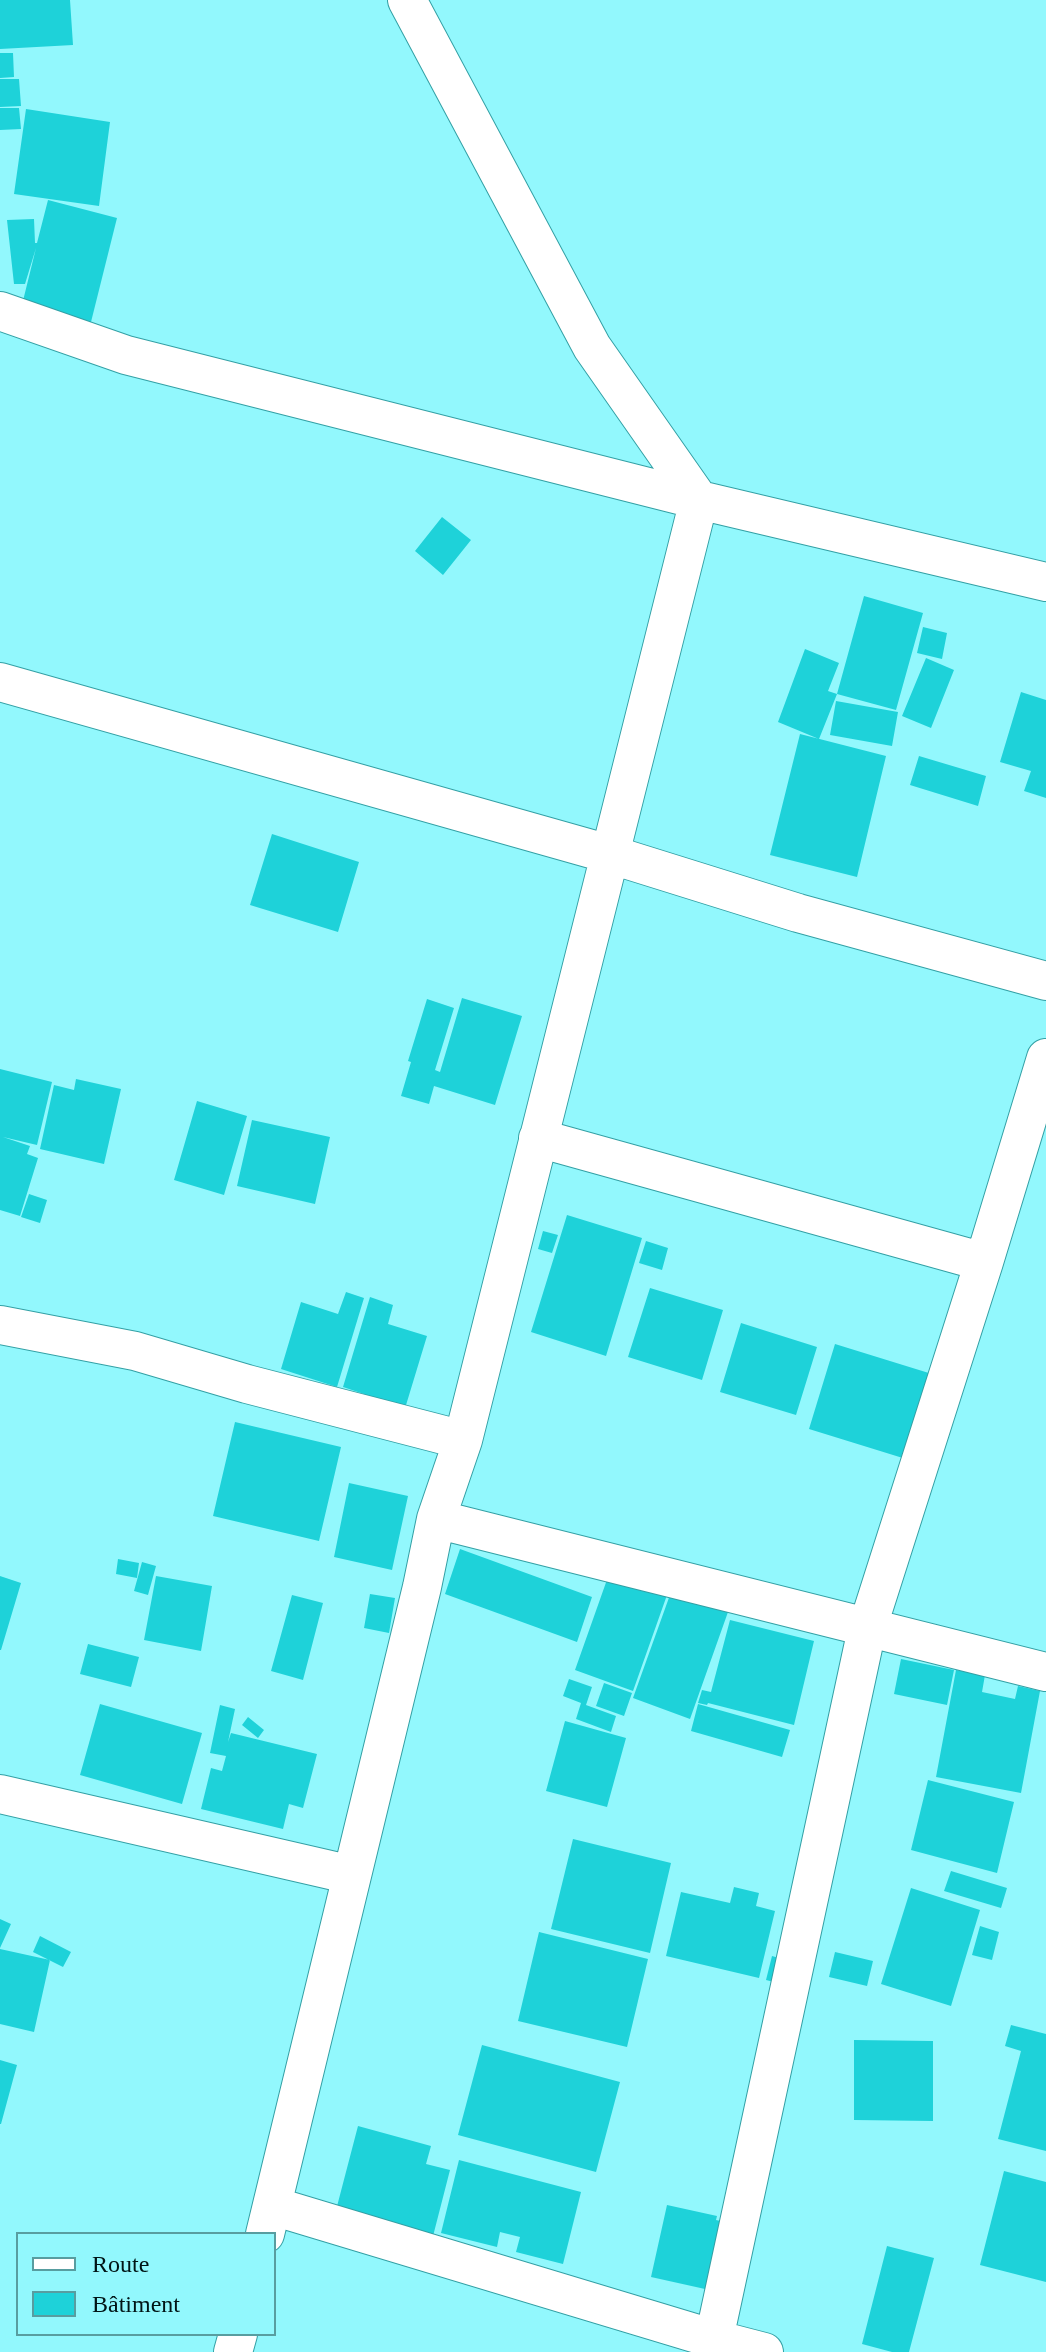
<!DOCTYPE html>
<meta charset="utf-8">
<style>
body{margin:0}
#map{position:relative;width:1046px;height:2352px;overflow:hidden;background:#92f8fd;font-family:Georgia,serif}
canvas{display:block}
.legend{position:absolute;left:16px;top:2232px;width:260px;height:104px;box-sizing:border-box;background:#92f8fd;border:2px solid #589da0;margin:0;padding:10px 14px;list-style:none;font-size:24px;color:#001415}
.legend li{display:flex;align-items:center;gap:16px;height:40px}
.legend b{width:40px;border:2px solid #589da0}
</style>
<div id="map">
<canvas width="1046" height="2352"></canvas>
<ul class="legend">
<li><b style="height:10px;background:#fff"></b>Route</li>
<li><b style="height:22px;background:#1ed2d9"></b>Bâtiment</li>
</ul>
</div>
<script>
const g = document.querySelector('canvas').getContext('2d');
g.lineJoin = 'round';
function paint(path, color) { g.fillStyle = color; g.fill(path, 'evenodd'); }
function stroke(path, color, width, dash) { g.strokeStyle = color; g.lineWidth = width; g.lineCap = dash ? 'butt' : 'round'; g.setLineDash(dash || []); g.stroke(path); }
const building = new Path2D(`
 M0 0H70L73 45 0 49Z
 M0 53H13L14 77 0 78Z
 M0 79H19L21 106 0 107Z
 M0 108H19L21 129 0 130Z
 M26 109 110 122 99 206 14 194Z
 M48 200 117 218 89 330 20 313 36 248 25 284H14L7 220 34 219 35 243H37Z
 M442 517 471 540 443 575 415 551Z
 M864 596 923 613 896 710 837 694Z
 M923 627 947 633 942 659 917 653Z
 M805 649 839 663 828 691 837 694 819 739 778 722Z
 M926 658 954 670 931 728 902 716Z
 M1021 692 1046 700V798L1024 791 1031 771 1000 762Z
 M836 701 898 712 892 746 830 735Z
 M800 734 886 756 857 877 770 855Z
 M919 756 986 776 978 806 910 785Z
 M272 834 359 862 338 932 250 905Z
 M462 998 522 1016 495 1105 434 1086 429 1104 401 1096 411 1062 408 1061 427 999 454 1008 435 1070 440 1072Z
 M0 1069 52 1082 37 1145 3 1137 30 1146 27 1154 38 1158 20 1216 0 1210Z
 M76 1079 121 1089 104 1164 40 1149 54 1085 74 1090Z
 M197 1101 247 1116 224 1195 174 1180Z
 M252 1120 330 1137 315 1204 237 1186Z
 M29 1194 47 1200 40 1223 21 1217Z
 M567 1215 642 1238 606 1356 531 1332Z
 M543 1231 558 1235 552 1253 538 1249Z
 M646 1241 668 1248 662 1270 639 1263Z
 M650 1288 723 1310 702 1380 628 1357Z
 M346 1292 364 1298 337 1387 281 1369 301 1302 338 1314Z
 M370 1297 393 1305 388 1324 427 1336 403 1415 361 1403 364 1394 343 1387Z
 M741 1323 817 1347 796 1415 720 1392Z
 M835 1344 932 1374 906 1459 809 1429Z
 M235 1422 341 1447 319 1541 213 1516Z
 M349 1483 408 1496 392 1570 334 1557Z
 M460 1549 592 1597 577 1642 445 1594Z
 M118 1559 139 1563 137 1578 116 1574Z
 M142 1562 156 1566 148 1595 134 1591Z
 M609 1574 667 1595 633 1691 575 1670Z
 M0 1576 21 1583 1 1650H0Z
 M156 1576 212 1586 201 1651 144 1640Z
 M671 1592 728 1612 690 1719 633 1698Z
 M370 1594 395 1598 389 1633 364 1628Z
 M292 1595 323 1603 303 1680 271 1671Z
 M730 1620 814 1641 794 1725 708 1703 707 1705 698 1703 702 1690 711 1692Z
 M88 1644 139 1657 131 1687 80 1674Z
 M901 1659 954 1670 947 1705 894 1694Z
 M956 1670 985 1675 982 1692 1015 1699 1018 1686 1040 1691 1021 1793 936 1777Z
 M569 1679 592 1687 586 1705 616 1716 611 1732 576 1719 581 1703 563 1696Z
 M604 1683 632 1693 624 1716 596 1706Z
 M100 1704 202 1733 182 1804 80 1775Z
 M698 1704 790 1730 782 1757 691 1731Z
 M220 1705 235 1709 228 1742 231 1733 317 1754 303 1808 289 1804 283 1829 201 1809 211 1768 222 1771 226 1756 210 1753Z
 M248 1717 264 1730 258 1738 242 1725Z
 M565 1721 626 1738 607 1807 546 1791Z
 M928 1780 1014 1802 997 1873 911 1850Z
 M573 1839 671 1863 650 1953 551 1929Z
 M951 1871 1007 1888 1001 1908 944 1891Z
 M734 1887 759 1893 756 1906 775 1911 759 1978 666 1956 681 1892 730 1903Z
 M911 1888 980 1910 951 2006 881 1984Z
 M0 1919 11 1924 0 1948Z
 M980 1926 999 1932 992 1960 972 1955Z
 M539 1932 648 1959 627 2047 518 2021Z
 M40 1936 71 1952 63 1967 33 1952Z
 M0 1949 50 1960 34 2032 0 2024Z
 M835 1952 873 1961 867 1986 829 1977Z
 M772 1956 793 1962 786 1985 766 1980Z
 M1011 2025 1046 2034V2151L998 2139 1021 2051 1005 2046Z
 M854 2040 933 2041V2121L854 2120Z
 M482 2045 620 2082 596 2172 458 2135Z
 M0 2060 17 2065 1 2124H0Z
 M358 2126 431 2146 426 2164 450 2170 432 2240 335 2214Z
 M459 2160 581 2192 563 2264 516 2252 520 2237 500 2232 497 2247 441 2233Z
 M1004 2171 1046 2182V2282L980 2265Z
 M667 2205 717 2216 716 2220 734 2224 705 2289 651 2277Z
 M887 2246 934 2258 909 2352H892L862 2344Z`);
const minor = new Path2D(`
 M0 311 126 355 699 500 1046 582
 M0 682 609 854 798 913 1046 981
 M538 1138 984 1262
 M0 1325 135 1351 247 1384 463 1440
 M436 1519 1046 1672
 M0 1794 352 1875
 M273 2206 714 2339 867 1629 984 1262 1046 1058
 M265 2234 422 1587 436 1519 463 1440 699 500 592 347 407 0
 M714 2339 764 2352
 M233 2352 238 2334`);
paint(building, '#1ed2d9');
stroke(minor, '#33a0a5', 40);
stroke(minor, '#fff', 38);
</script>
